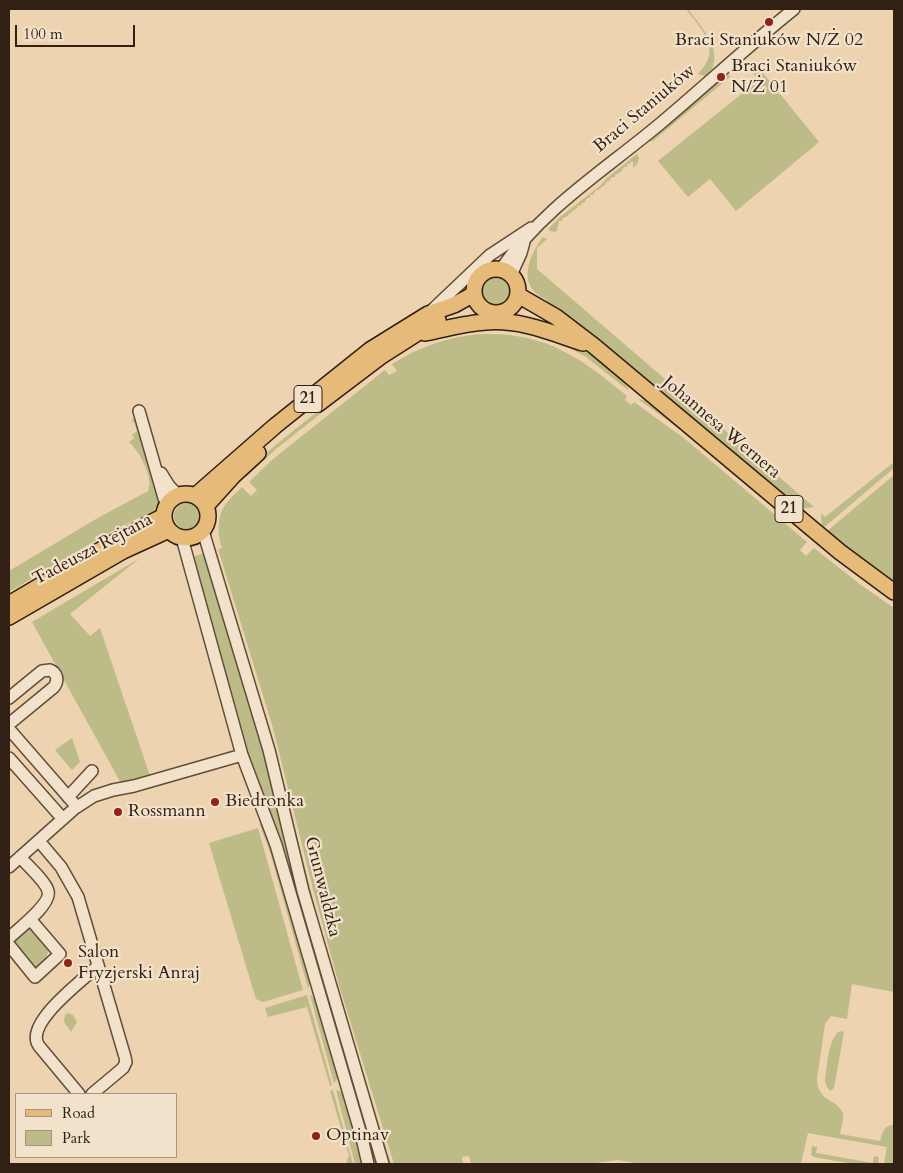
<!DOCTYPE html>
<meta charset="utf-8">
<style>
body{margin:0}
#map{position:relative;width:903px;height:1173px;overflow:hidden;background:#edd3af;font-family:Cardo,serif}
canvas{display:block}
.frame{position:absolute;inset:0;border:10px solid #312013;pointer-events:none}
.legend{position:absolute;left:15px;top:1093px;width:162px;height:65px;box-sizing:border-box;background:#f3e2cb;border:1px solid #a59481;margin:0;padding:6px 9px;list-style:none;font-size:15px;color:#312013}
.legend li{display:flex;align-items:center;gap:10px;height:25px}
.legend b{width:25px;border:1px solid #a59481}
.scale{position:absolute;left:15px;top:25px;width:120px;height:22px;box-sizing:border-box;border:2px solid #312013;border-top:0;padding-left:6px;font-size:15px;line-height:18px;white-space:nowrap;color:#312013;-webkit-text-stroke:4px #f3e2cb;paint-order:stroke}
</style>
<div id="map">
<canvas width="903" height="1173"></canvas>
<div class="frame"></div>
<ul class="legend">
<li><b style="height:6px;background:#e6ba78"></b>Road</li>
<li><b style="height:14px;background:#bdbb87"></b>Park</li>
</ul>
<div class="scale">100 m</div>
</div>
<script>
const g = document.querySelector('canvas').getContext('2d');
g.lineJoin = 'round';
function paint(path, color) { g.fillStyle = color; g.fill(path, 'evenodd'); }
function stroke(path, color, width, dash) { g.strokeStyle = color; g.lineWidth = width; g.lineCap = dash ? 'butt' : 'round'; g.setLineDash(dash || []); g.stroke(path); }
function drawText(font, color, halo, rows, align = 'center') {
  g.font = font + ' Cardo,serif'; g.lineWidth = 4.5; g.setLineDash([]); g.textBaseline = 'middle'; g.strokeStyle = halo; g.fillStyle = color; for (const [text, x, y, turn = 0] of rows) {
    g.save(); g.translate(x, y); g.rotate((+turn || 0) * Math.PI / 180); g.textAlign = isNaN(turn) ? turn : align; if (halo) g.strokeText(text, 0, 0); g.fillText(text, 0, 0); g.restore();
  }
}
const green = new Path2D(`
 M686 9H688C702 28 727 53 707 77L698 74C723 48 703 32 686 9Z
 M747 66 763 73 819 142 736 211 710 179 688 197 658 161 759 80Z
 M728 74 730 77 653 141 642 144 714 82 716 83Z
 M637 154 639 159 637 164 633 168V162L631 161 630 164H627V167H624L621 172 615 175V177H612L608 182H606L605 185 600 188 599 190H596L593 195H590V198H587L584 203H581V206L578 205 577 208 572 211 571 213H569L568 216 563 218 562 221H559L557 231 554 232 550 231 549 228 560 217 600 186 607 178Z
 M543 237 547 239 537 248V269L814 507 799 509 544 307 547 300C544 298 540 297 537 294 518 279 532 251 543 237Z
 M481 291a15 15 0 1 1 30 0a15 15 0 1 1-30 0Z
 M480 334C545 332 579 356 627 396L625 400 631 405 634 402 685 439 807 542 800 550 806 556 814 548 861 585 894 608V992L852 984 847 1019 831 1016 825 1024 817 1078C817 1103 839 1099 843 1114 844 1120 841 1128 840 1134L880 1141C882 1133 884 1125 894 1125V1164H884L887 1147 808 1133 801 1163 805 1164H641L618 1160 588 1164H471L469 1156 462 1157 463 1164H394L339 985 314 893 273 728 218 549 222 548C217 536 217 516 225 505 229 499 236 493 242 487L251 496 257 490 249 482 273 459 385 370 389 375 397 371 392 364C419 347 448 337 480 334Z
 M563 344C569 346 576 347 582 350 593 354 627 380 629 391L586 357Z
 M374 366H381L276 449 246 477V473L272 448Z
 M638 399 645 400 683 427 808 534V537L685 433Z
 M134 418 162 504 160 511 143 522 140 517 105 535 9 592V571L96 519 148 491C154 477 139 451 129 442L134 438 132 435 137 431 134 422 131 421Z
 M894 462V468L822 529 821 513 825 517Z
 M894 475V587L826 532Z
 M174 516a13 13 0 1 1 26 0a13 13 0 1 1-26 0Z
 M137 521 139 524 9 598V594L100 540Z
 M215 550 275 748 321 932 391 1164H387L324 950 214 551Z
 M205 553 255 716 378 1164H372L254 776 192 557Z
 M140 558 70 614 90 636 100 628 151 779 122 785 32 622Z
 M72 738 80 762 72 770 55 750Z
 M259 823 263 825 270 845 311 982 308 988 270 852Z
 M258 828 303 990 263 1002 256 999 209 843Z
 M28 923 50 949C47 952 48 954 46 958 45 962 41 965 39 969H31L11 940Z
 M307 995 332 1085 330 1086 307 1007 268 1017 265 1008Z
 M310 995 316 999 339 1077 334 1083Z
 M68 1013 73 1015 77 1022 71 1032 64 1022 65 1015Z
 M840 1031 844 1032 834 1088 830 1091 826 1085 825 1080C827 1067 828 1038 840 1031Z
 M333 1090 353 1164H346L349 1155 330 1091Z
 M336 1090 344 1093 363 1164H355Z
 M812 1146 817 1147 816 1153 873 1163 874 1156 879 1157 878 1164H853L814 1157 811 1155Z`);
const minor = new Path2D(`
 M501 269C543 208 605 170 661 123 706 85 748 46 794 9
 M511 275 521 253 524 242
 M430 312 490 255 531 228
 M139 411 164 498 167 504
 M161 473 169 486 178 495
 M203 531 269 750 303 891 383 1164
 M182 538 242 755 276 845 362 1138 368 1164
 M9 698 42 671 50 670C57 673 59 680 54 687L9 724
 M9 729 77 807
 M9 758 63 819
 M68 797 92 771
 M39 841 61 867 78 897 125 1057 126 1062 123 1068 92 1094
 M9 867 74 809 94 796 113 790 134 786 242 755
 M9 938C18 929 52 904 48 891 46 882 27 865 20 857
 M9 945 35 977 60 954 30 919
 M79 1094 39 1046C23 1024 83 980 98 966`);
const major = new Path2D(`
 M474 291a22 22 0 1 1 44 0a22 22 0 1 1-44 0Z
 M518 295 556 317 594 346 840 552 894 592
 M425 333C446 329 465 323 486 322 520 319 552 333 583 343
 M318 404 380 357 438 320
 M164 516a22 22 0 1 1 44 0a22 22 0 1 1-44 0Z
 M195 496 275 426 370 350 428 314 454 305 474 294
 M206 506 234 475 258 453
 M9 604 116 541 164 516
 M9 617 123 551 169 530`);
const markers = [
 [769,22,5,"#8f2418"],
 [721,77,5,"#8f2418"],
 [215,802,5,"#8f2418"],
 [118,812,5,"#8f2418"],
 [68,963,5,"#8f2418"],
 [316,1136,5,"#8f2418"]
];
const shields = [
 [308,399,28],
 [789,509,28]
];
const shieldNames = [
 ["21",308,399],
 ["21",789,509]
];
const poiNames = [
 ["Braci Staniuków N/Ż 02",769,41,"center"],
 ["Braci Staniuków",731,67],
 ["N/Ż 01",731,88],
 ["Biedronka",225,802],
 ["Rossmann",128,812],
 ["Salon",78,953],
 ["Fryzjerski Anraj",78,974],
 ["Optinav",326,1136]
];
const streetNames = [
 ["Braci Staniuków",645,109,-40],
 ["Johannesa Wernera",721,428,40],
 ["Tadeusza Rejtana",93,550,-28],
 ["Grunwaldzka",322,887,76]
];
paint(green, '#bdbb87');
stroke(minor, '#604d3a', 14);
stroke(major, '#312013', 18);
stroke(minor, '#f3e2cb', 11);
stroke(major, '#e6ba78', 15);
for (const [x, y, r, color] of markers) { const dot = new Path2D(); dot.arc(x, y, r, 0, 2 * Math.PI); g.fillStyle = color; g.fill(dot); stroke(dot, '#f3e2cb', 2); }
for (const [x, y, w] of shields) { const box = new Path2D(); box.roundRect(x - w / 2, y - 13.5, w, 27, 4); g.fillStyle = '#f3e2cb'; g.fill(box); stroke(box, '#312013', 1); }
drawText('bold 16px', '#312013', null, shieldNames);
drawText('18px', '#312013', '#f3e2cb', poiNames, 'left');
drawText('18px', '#312013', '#f3e2cb', streetNames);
</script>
